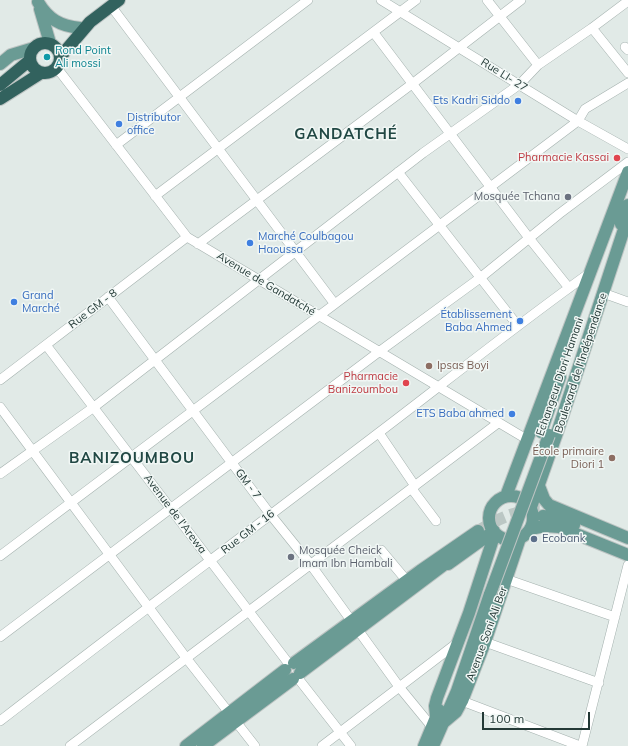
<!DOCTYPE html>
<meta charset="utf-8">
<style>
body{margin:0}
#map{position:relative;width:628px;height:746px;overflow:hidden;background:#e1eae7;font-family:Mulish,sans-serif}
canvas{display:block}
.scale{position:absolute;left:482px;top:712px;width:108px;height:18px;box-sizing:border-box;border:2px solid #233936;border-top:0;padding-left:5px;font-size:12px;line-height:14px;white-space:nowrap;color:#233936;-webkit-text-stroke:3px #f1f7f5;paint-order:stroke}
</style>
<div id="map">
<canvas width="628" height="746"></canvas>
<div class="scale">100 m</div>
</div>
<script>
const g = document.querySelector('canvas').getContext('2d');
g.lineJoin = 'round';
function stroke(path, color, width, dash) { g.strokeStyle = color; g.lineWidth = width; g.lineCap = dash ? 'butt' : 'round'; g.setLineDash(dash || []); g.stroke(path); }
function drawText(font, color, halo, rows, align = 'center') {
  g.font = font + ' Mulish,sans-serif'; g.lineWidth = 3; g.setLineDash([]); g.textBaseline = 'middle'; g.strokeStyle = halo; g.fillStyle = color; for (const [text, x, y, turn = 0] of rows) {
    g.save(); g.translate(x, y); g.rotate((+turn || 0) * Math.PI / 180); g.textAlign = isNaN(turn) ? turn : align; if (halo) g.strokeText(text, 0, 0); g.fillText(text, 0, 0); g.restore();
  }
}
const majorTunnel = new Path2D(`
 M478 531C502 517 515 510 543 511`);
const minor = new Path2D(`
 M381 0 578 121 628 149
 M487 0 538 65
 M111 6 334 303
 M592 28 628 73
 M374 33 529 238 569 288
 M625 47 628 50
 M57 68 187 237 528 440
 M116 145 308 0
 M398 172 518 326
 M155 196 416 0
 M198 244 412 84 521 0
 M603 293 628 302
 M108 297 270 514 311 565 400 688 432 727
 M46 345 289 664
 M0 380 187 237
 M0 407 187 659 255 746
 M379 433 415 486
 M0 474 94 407 423 153 520 84 538 65 592 28 628 1
 M412 489 436 521
 M381 550 407 581
 M0 556C193 411 385 265 578 121L585 109 628 83
 M506 579 615 617
 M0 637 380 351 480 278 559 214 628 162
 M485 642 599 683
 M297 677 351 746
 M462 701 580 746
 M0 721C125 624 251 530 377 434 448 380 518 324 591 272
 M70 746 498 423
 M322 746 457 643
 M582 746 628 565`);
const major = new Path2D(`
 M38 2C48 19 60 26 80 28
 M40 9 50 43
 M0 64 11 55 34 48
 M621 224 628 205
 M541 432 560 377
 M539 486 544 499 549 505 628 538
 M506 496 628 172
 M489 518a22 22 0 1 1 44 0a22 22 0 1 1-44 0Z
 M531 507 557 433 628 217
 M543 516 554 517 574 525
 M530 529 545 526 559 527 628 555
 M448 564 494 531
 M294 663 420 571 478 531
 M300 673 453 558
 M436 716 435 706 437 698 469 613 495 533
 M443 723 456 712 462 701 485 642 520 538
 M186 746 285 670
 M203 746 293 679
 M424 746 439 710
 M433 746 457 691 490 594`);
const highway = new Path2D(`
 M30 58a15 15 0 1 1 30 0a15 15 0 1 1-30 0Z
 M61 56 90 22 119 0
 M0 85 30 60
 M0 99 41 73`);
const majorBridge = new Path2D(`
 M490 594 549 435`);
const markers = [
 [47,57,4,"#0f9aa8"],
 [518,101,4,"#3f7fe0"],
 [119,124,4,"#3f7fe0"],
 [617,158,4,"#e0444e"],
 [568,197,4,"#6b7280"],
 [250,243,4,"#3f7fe0"],
 [14,302,4,"#3f7fe0"],
 [520,321,4,"#3f7fe0"],
 [429,366,4,"#8d6e63"],
 [406,383,4,"#e0444e"],
 [512,414,4,"#3f7fe0"],
 [612,458,4,"#8d6e63"],
 [534,539,4,"#5c6f8a"],
 [291,557,4,"#6b7280"]
];
const cultureNames = [
 ["Rond Point",55,51],
 ["Ali mossi",55,64]
];
const streetNames = [
 ["Rue LI- 27",504,75,32],
 ["Avenue de Gandatché",266,284,31],
 ["Rue GM - 8",93,309,-37],
 ["Boulevard de l'Indépendance",581,363,-72],
 ["Echangeur Diori Hamani",560,377,-71],
 ["GM - 7",248,484,53],
 ["Avenue de l'Arewa",175,514,53],
 ["Rue GM - 16",248,532,-38],
 ["Avenue Soni Ali Ber",487,634,-70]
];
const shopNames = [
 ["Ets Kadri Siddo",510,101],
 ["Distributor",127,118,"left"],
 ["office",127,131,"left"],
 ["Marché Coulbagou",258,237,"left"],
 ["Haoussa",258,250,"left"],
 ["Grand",22,296,"left"],
 ["Marché",22,309,"left"],
 ["Établissement",512,315],
 ["Baba Ahmed",512,328],
 ["ETS Baba ahmed",504,414]
];
const healthNames = [
 ["Pharmacie Kassai",609,158],
 ["Pharmacie",398,377],
 ["Banizoumbou",398,390]
];
const worshipNames = [
 ["Mosquée Tchana",560,197],
 ["Mosquée Cheick",299,551,"left"],
 ["Imam Ibn Hambali",299,564,"left"]
];
const educationNames = [
 ["Ipsas Boyi",437,366],
 ["École primaire",604,452,"right"],
 ["Diori 1",604,465,"right"]
];
const serviceNames = [
 ["Ecobank",542,539]
];
const districtNames = [
 ["GANDATCHÉ",346,134],
 ["BANIZOUMBOU",132,458]
];
stroke(majorTunnel, '#bbc7c4', 12, [12, 6]);
stroke(minor, '#a4b1ae', 10);
stroke(major, '#bdc4c3', 14);
stroke(highway, '#bdc4c3', 14);
stroke(minor, '#fff', 9);
stroke(major, '#6a9b94', 12);
stroke(highway, '#32625e', 12);
stroke(majorBridge, '#bdc4c3', 14, []);
stroke(majorBridge, '#6a9b94', 12);
for (const [x, y, r, color] of markers) { const dot = new Path2D(); dot.arc(x, y, r, 0, 2 * Math.PI); g.fillStyle = color; g.fill(dot); stroke(dot, '#f1f7f5', 1.5); }
drawText('11px', '#0d838f', '#f1f7f5', cultureNames, 'left');
drawText('11px', '#233936', '#f1f7f5', streetNames);
drawText('11px', '#366cbe', '#f1f7f5', shopNames, 'right');
drawText('11px', '#be3a42', '#f1f7f5', healthNames, 'right');
drawText('11px', '#5b616d', '#f1f7f5', worshipNames, 'right');
drawText('11px', '#785e54', '#f1f7f5', educationNames, 'left');
drawText('11px', '#4e5e75', '#f1f7f5', serviceNames, 'left');
g.letterSpacing = '1px';
drawText('bold 15px', '#214844', '#f1f7f5', districtNames);
g.letterSpacing = '0px';
</script>
